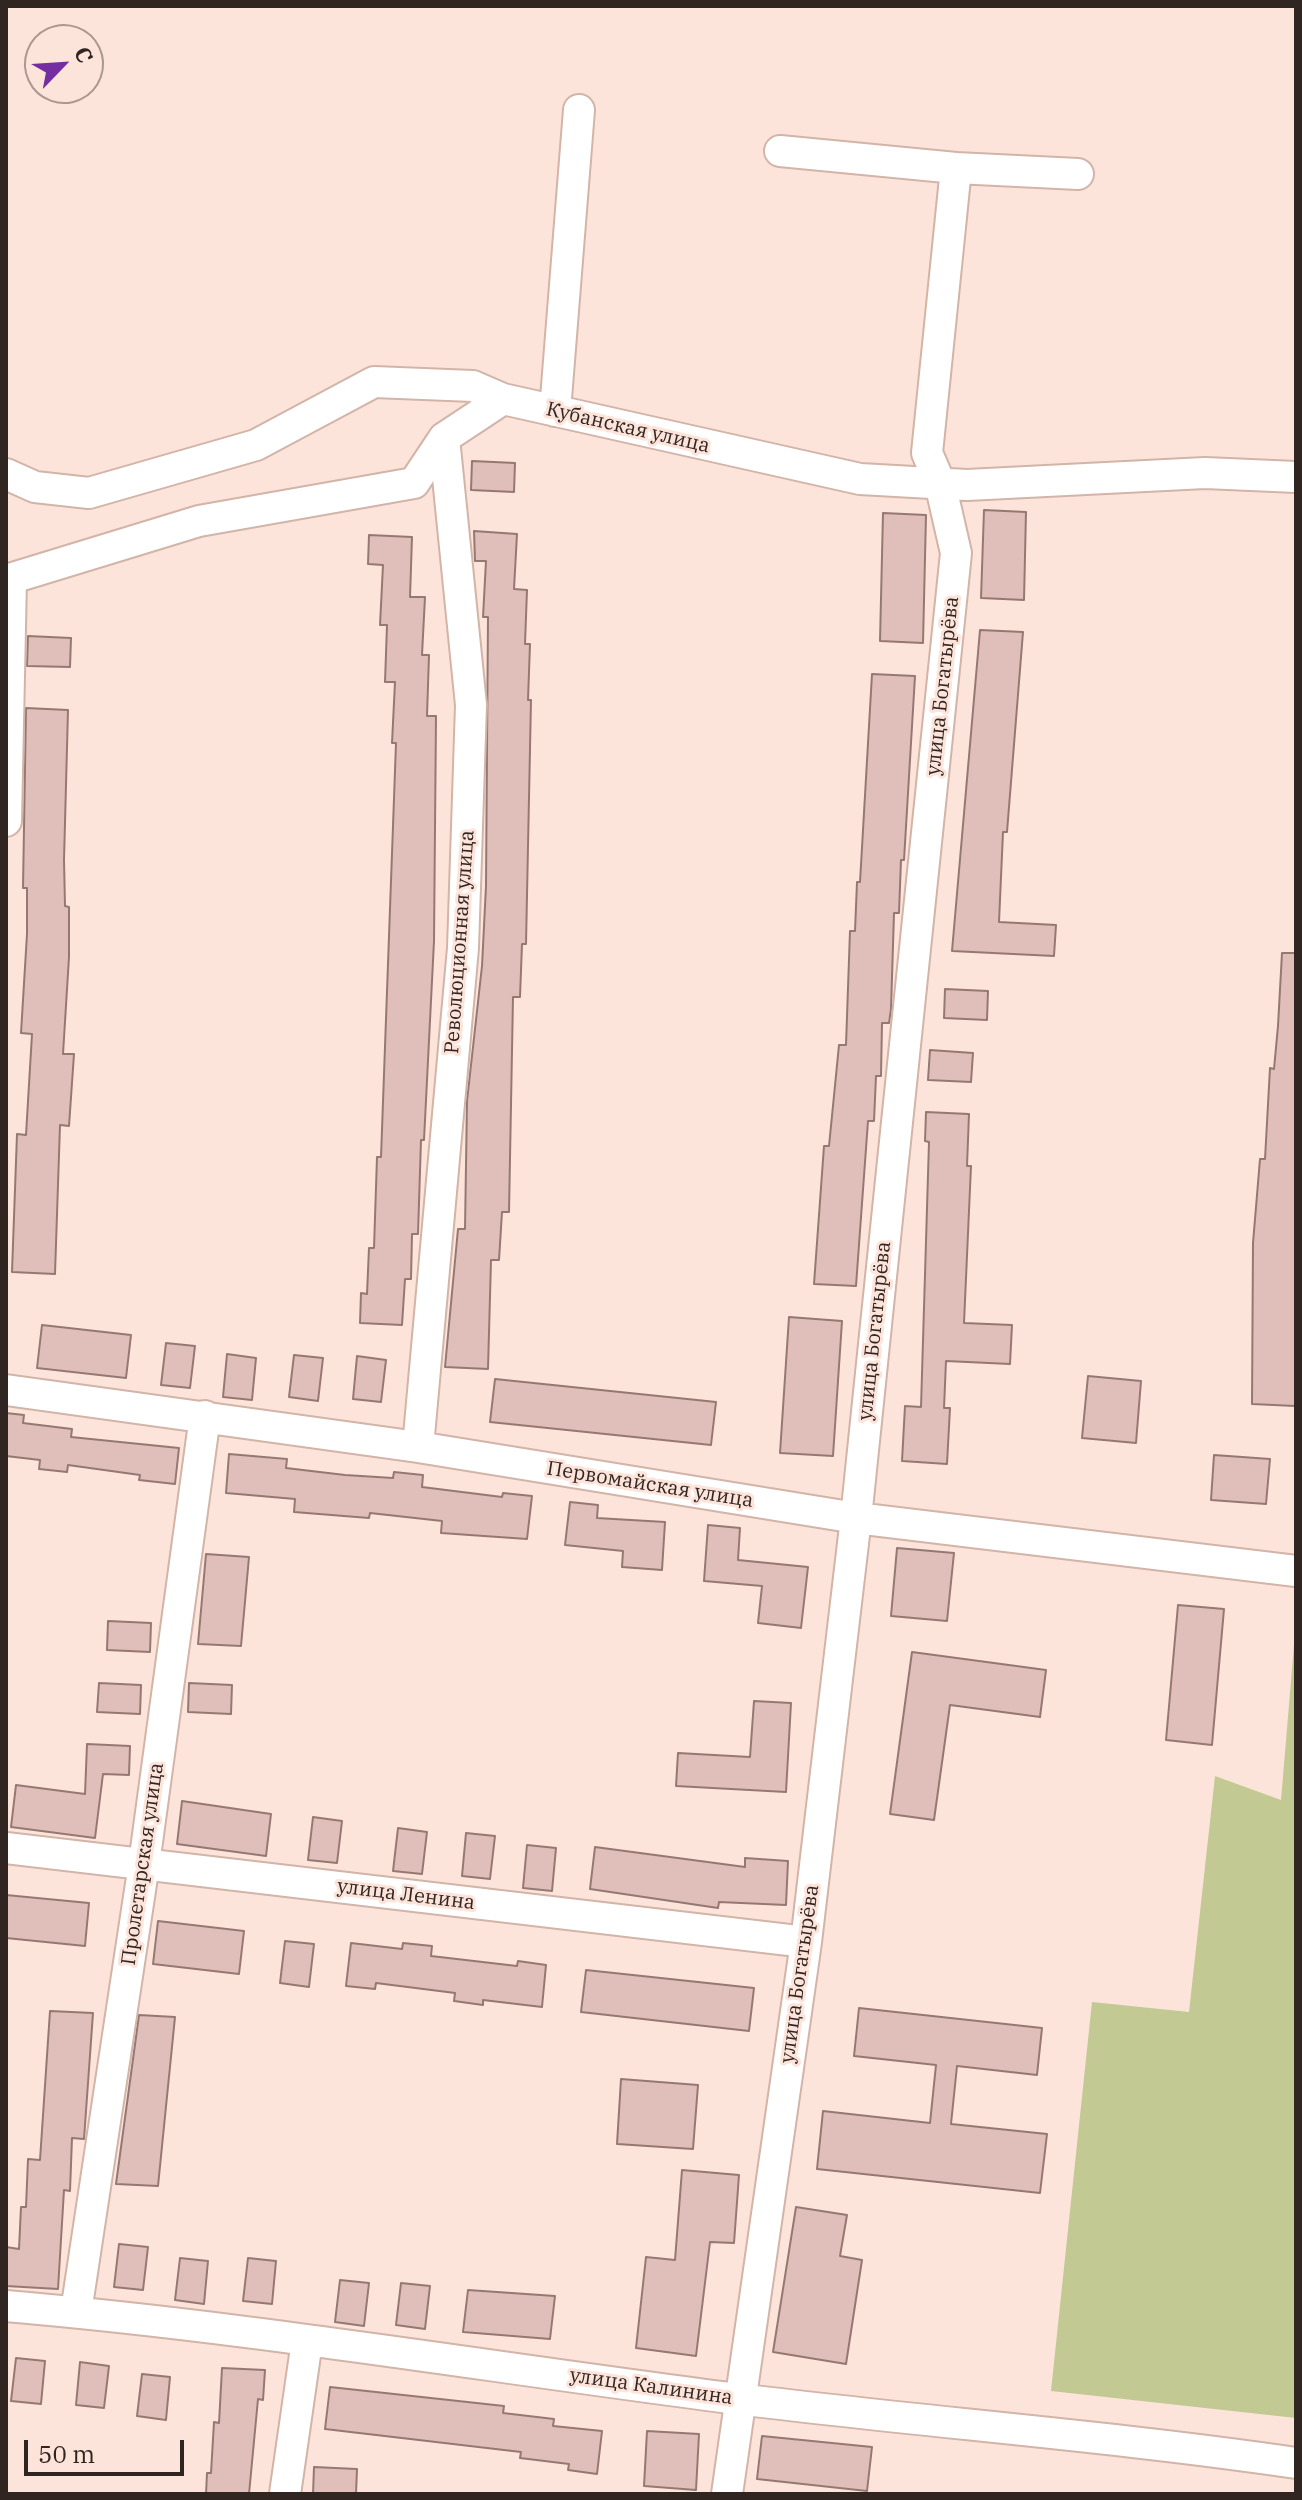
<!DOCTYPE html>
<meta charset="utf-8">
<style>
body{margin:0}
#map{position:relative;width:1302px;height:2500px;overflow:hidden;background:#fde4da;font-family:"IBM Plex Serif",serif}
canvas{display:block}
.frame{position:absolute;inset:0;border:8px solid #312521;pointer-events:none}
.north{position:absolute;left:24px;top:24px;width:80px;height:80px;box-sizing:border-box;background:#fde4da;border:2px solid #ab9890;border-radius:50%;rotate:65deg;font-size:22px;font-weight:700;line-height:32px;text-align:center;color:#312521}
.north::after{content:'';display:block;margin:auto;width:28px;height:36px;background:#742ea1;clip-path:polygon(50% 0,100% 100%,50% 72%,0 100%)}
.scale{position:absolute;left:24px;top:2440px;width:160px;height:36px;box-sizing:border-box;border:4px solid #312521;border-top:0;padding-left:10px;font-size:24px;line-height:28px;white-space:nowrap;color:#312521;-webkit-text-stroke:6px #fde4da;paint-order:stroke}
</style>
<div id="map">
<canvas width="1302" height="2500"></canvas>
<div class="frame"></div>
<div class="north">С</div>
<div class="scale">50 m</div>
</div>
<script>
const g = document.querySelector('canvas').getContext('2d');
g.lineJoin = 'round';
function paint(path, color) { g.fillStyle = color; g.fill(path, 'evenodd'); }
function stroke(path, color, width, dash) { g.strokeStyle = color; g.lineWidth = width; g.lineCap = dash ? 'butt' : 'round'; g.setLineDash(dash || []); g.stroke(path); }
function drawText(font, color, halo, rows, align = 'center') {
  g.font = font + ' "IBM Plex Serif",serif'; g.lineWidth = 6; g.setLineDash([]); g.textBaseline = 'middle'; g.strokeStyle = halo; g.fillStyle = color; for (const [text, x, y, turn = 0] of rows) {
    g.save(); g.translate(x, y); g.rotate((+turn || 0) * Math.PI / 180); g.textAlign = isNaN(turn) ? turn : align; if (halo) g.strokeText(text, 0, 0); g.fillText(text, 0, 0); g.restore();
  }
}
const green = new Path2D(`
 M1296 1621V2418L1051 2391 1092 2002 1189 2012 1215 1776 1281 1800Z`);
const building = new Path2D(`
 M472 461 515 463 514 492 471 490Z
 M984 510 1026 512 1024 600 981 598Z
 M883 513 926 515 923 643 880 641Z
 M474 531 517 534 514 589 527 590 525 644H530L528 700H531L526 944H522L520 997H513L509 1212H502L499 1260H491L488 1369 445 1367 458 1229H465L467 1101 482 966 486 886 488 617H483L486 561H475Z
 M369 535 412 537 410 597H425L422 655H429L427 716H436L434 941 424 1140H421L418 1234H412L411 1279H405L402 1325 360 1323 361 1293 367 1294 369 1248H374L377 1157H381L396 743H392L395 682H385L387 625H380L383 565 368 564Z
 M980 630 1023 632 1007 832H1003L999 922 1056 925 1054 956 952 951Z
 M28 636 71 638 70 667 27 666Z
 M872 674 915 676 904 860H901L899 913H894L891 1009 889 1023H882L881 1076H876L874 1121H868L856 1286 814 1284 824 1146H829L839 1045H846L850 931H855L857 882H860Z
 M26 708 68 710 64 860 65 906 69 907V957L63 1054H74L69 1126 60 1125 55 1274 12 1272 17 1134 26 1135 32 1034 21 1033 27 934V888H23Z
 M1282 953H1296L1295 1406 1252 1404 1253 1243 1260 1159H1265L1270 1068 1274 1069 1278 1026Z
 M945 989 988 991 987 1020 944 1018Z
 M930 1050 973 1053 971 1082 928 1080Z
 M926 1112 969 1114 967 1166H971L964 1323 1012 1325 1010 1364 946 1361 944 1408H950L947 1464 902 1461 905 1406 921 1407 929 1142 925 1141Z
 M789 1317 842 1321 833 1456 780 1453Z
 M42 1325 131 1335 126 1378 37 1368Z
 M166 1343 195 1346 190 1388 161 1385Z
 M227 1354 256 1358 252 1400 223 1397Z
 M294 1355 323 1358 318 1401 289 1397Z
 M357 1356 386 1360 381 1402 353 1399Z
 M1088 1376 1141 1381 1136 1443 1082 1438Z
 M495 1379 716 1402 711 1445 490 1422Z
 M6 1413 24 1415 23 1423 72 1429 71 1437 179 1448 175 1484 139 1480 140 1475 68 1465 67 1472 39 1469 40 1460 6 1456Z
 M229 1454 287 1459 286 1468 345 1475 393 1478 394 1472 423 1475 422 1487 502 1497 503 1493 532 1496 527 1539 441 1533 442 1521 370 1513 369 1518 294 1512 295 1499 226 1493Z
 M1214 1455 1270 1459 1266 1504 1211 1500Z
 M570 1502 598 1505 597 1518 665 1522 662 1570 622 1567 623 1551 565 1545Z
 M708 1525 740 1528 738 1560 808 1567 801 1628 758 1623 762 1586 704 1581Z
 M897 1548 954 1553 947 1621 891 1616Z
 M206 1554 249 1557 241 1646 198 1644Z
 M1178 1605 1224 1609 1212 1745 1166 1740Z
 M108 1621 151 1623 150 1652 107 1650Z
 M912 1652 1046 1670 1040 1717 950 1705 934 1820 890 1814Z
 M99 1683 141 1685 140 1714 97 1712Z
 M189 1683 232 1685 231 1714 188 1712Z
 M754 1701 791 1703 786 1792 676 1786 678 1753 750 1757Z
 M87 1744 130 1746 129 1775 103 1774 95 1838 11 1827 16 1785 85 1794Z
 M182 1801 271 1814 266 1856 177 1844Z
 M313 1817 342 1821 337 1863 308 1860Z
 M398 1828 427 1832 422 1874 393 1871Z
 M466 1833 495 1836 490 1879 462 1876Z
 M527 1845 556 1848 552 1891 523 1888Z
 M595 1847 745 1867V1858L788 1861 786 1905 719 1902 718 1908 590 1889Z
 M6 1895 89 1903 85 1946 6 1938Z
 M158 1921 244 1931 239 1974 153 1964Z
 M285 1941 314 1944 309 1987 280 1983Z
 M351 1943 402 1949 403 1943 432 1946 431 1956 517 1966 518 1961 546 1965 542 2007 483 2000V2005L454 2001 455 1993 376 1983 375 1989 346 1986Z
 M586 1970 754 1988 749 2031 581 2012Z
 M859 2008 1042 2028 1037 2075 957 2066 951 2124 1047 2134 1040 2193 817 2169 823 2111 930 2123 936 2065 854 2056Z
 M50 2011 93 2013 84 2139 72 2138 70 2191 64 2190 58 2289 6 2286V2247L19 2249 21 2207H26L28 2159 40 2160Z
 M139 2015 175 2017 158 2186 116 2184Z
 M621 2079 698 2085 693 2149 617 2144Z
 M682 2170 739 2175 734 2243 710 2242 696 2356 636 2348 646 2257 675 2260Z
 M796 2207 847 2215 840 2256 862 2260 846 2364 773 2352Z
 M119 2244 148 2247 143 2290 114 2287Z
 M180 2258 208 2261 204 2304 175 2300Z
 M248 2258 276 2261 272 2304 243 2301Z
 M340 2280 369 2283 364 2326 335 2322Z
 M401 2283 430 2286 425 2329 396 2325Z
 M468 2290 555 2296 550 2339 463 2332Z
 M16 2358 45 2361 41 2404 11 2401Z
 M80 2362 109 2366 104 2408 76 2405Z
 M222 2368 265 2370 263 2400 258 2399 249 2494H206L207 2473H211L214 2422 219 2423Z
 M142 2374 170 2377 166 2420 137 2416Z
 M330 2387 504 2406 503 2413 554 2419 553 2426 602 2431 597 2474 568 2470 569 2464 520 2458 521 2452 325 2429Z
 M647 2431 699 2434 696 2490 644 2486Z
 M762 2436 872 2447 867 2491 757 2479Z
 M314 2467 357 2469 356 2494H313Z`);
const minor = new Path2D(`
 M780 151 956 168 1078 174
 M555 411 579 110
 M6 474 35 487 89 493 256 445 374 382 473 386 503 399
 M6 580 199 521 414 483 444 438 503 399 860 479 967 485 1205 473 1296 477
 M6 821 11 579
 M6 1390 418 1447 856 1518 1296 1571
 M418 1447 463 948 471 705 444 438
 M6 1848 806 1942
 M6 2306C251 2327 494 2368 738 2399 924 2422 1111 2436 1296 2463
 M76 2312 144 1864 205 1416
 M285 2494 307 2341
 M727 2494 806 1942 856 1518 956 553 940 483 927 453 956 168`);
const streetNames = [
 ["Кубанская улица",628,428,13],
 ["улица Богатырёва",943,686,-84],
 ["Революционная улица",460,942,-86],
 ["улица Богатырёва",875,1331,-84],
 ["Первомайская улица",650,1485,9],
 ["Пролетарская улица",143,1864,-82],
 ["улица Ленина",406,1895,7],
 ["улица Богатырёва",800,1974,-82],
 ["улица Калинина",651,2387,8]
];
paint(green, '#c2c993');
paint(building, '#e0bfba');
stroke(building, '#967873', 2);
stroke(minor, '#d2b4a8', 34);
stroke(minor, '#fff', 30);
drawText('20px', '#312521', '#fde4da', streetNames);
</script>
